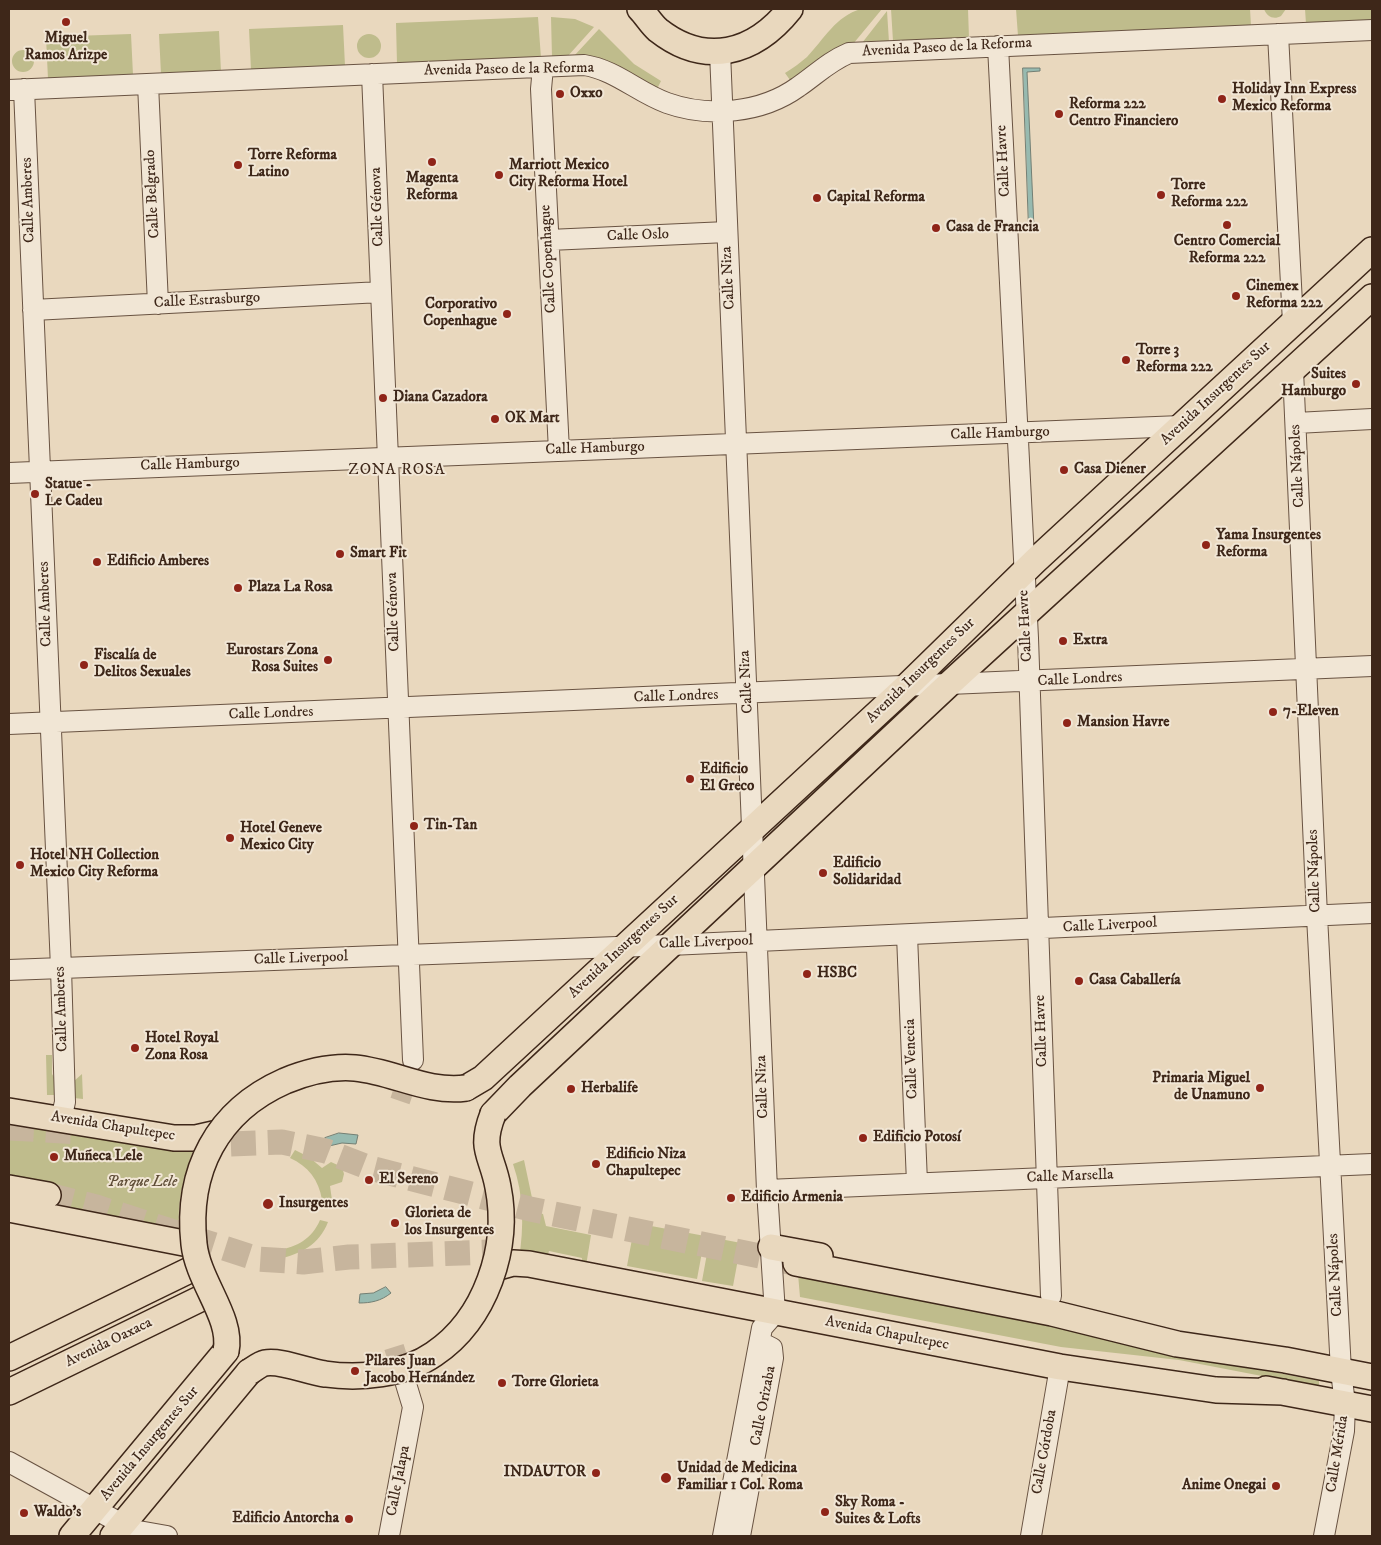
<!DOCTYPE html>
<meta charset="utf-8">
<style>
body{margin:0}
#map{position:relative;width:1381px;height:1545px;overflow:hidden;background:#e9d8be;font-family:"IM FELL DW Pica",serif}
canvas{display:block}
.frame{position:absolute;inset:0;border:10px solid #3e2719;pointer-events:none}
</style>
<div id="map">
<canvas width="1381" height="1545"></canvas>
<div class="frame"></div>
</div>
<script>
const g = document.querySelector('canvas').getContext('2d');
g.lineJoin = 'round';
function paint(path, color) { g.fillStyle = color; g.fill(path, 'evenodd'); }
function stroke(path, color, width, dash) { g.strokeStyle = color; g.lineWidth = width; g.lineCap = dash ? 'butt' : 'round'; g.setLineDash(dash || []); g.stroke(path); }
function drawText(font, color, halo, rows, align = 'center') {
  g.font = font + ' "IM FELL DW Pica",serif'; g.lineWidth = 4; g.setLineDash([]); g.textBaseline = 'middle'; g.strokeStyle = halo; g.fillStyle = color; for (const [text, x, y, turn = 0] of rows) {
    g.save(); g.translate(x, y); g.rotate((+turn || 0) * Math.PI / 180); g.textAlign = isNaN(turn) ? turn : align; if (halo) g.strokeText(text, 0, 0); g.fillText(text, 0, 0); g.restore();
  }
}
const green = new Path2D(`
 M861 9H882L853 44 821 58 790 80 785 73C793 68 800 63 807 57 824 39 836 16 861 9Z
 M891 9H968L969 38 893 41Z
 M1016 9H1250L1251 26 1018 36Z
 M1264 9H1286L1281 16C1274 20 1267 17 1264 9Z
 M1305 9H1372V22L1306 24Z
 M887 11 889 42 862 43Z
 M538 17 541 58 397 64 396 23Z
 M551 17 575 19 594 27 567 57H552Z
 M343 25 345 66 251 70 249 29Z
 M599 29 634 64 661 81 657 89C625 72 612 55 574 56Z
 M219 31 221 72 161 74 159 34Z
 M131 34 133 75 48 79 46 37Z
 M357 46a12 12 0 1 1 24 0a12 12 0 1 1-24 0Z
 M12 61a11 11 0 1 1 22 0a11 11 0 1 1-22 0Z
 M46 1055H52V1074L57 1082 58 1095H47Z
 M82 1074 83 1099 74 1098V1081Z
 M9 1122 193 1151C183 1177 177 1203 179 1231L47 1203 9 1178Z
 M295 1150 309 1157 322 1168 331 1162 342 1167 344 1174 342 1182 330 1186 332 1200H322C319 1180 308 1166 290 1158Z
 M524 1160 535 1212 543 1214 546 1226 591 1235 586 1266 581 1265 582 1258 549 1251 547 1258 519 1259C524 1227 524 1196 513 1164Z
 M320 1220 328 1222C319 1245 301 1254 278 1259V1250C297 1247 312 1239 320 1220Z
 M635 1223 705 1236 697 1279 627 1266Z
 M710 1237 741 1243 733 1286 702 1281Z
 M798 1274 1027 1317 1181 1354 1319 1381V1387L1179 1360 1061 1347 800 1297Z`);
const water = new Path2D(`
 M1023 68H1040V71L1027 72 1034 228 1029 231Z
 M339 1133 358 1135 356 1144 342 1143 329 1146 325 1138Z
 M386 1287 391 1293C381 1301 371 1303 359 1303L360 1294 373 1293Z`);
const minorTunnel = new Path2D(`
 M400 1101 411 1068
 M394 1347 405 1382`);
const majorTunnel = new Path2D(`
 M9 1128 81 1132
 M194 1141 228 1144 282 1142 326 1151 370 1168 530 1209 794 1263
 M48 1195 96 1207 258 1259 303 1262 349 1257 491 1252 517 1253`);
const minor = new Path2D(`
 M1278 34 1293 323
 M998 46 1028 638 1051 1296
 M720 52 767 1190 775 1313 762 1328 723 1536
 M543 67 541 89 559 451
 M372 74 413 1060
 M148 84 158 304
 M24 89 61 968 65 1102 61 1119
 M9 90 584 65C616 70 637 92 667 103 709 118 762 113 798 87 817 74 828 62 849 53L1372 30
 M549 240 727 232
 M33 310 381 292
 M1293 370 1317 916 1341 1371 1345 1404 1344 1431 1324 1536
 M1296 423 1372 419
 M9 473 1181 426
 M9 724 1372 666
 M907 935 917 1183
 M9 970 670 945 1372 913
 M767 1190 1372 1164
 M9 1462 133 1530 167 1536
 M389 1536 413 1407 406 1384
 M740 1536 773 1358 772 1348 760 1342
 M1031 1536 1060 1367`);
const major = new Path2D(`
 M640 9C646 15 651 24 658 30 705 67 754 54 790 9
 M466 1088 483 1078 906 687 1035 561 1372 250
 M9 1111 174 1138H196L218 1133
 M493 1114 520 1086 948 685 1372 297
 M9 1188 48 1195
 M9 1209 194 1245
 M771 1247 820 1256
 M796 1263 1052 1313 1177 1344 1285 1360 1372 1377
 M495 1268 513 1263 529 1264 1060 1367 1216 1390 1283 1392
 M9 1358 198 1266
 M1266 1389 1372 1409
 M9 1392 210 1294
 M72 1536 226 1351
 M113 1536 249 1372`);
const majorBridge = new Path2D(`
 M226 1351C233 1318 198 1282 194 1244 186 1171 217 1111 285 1081 307 1072 331 1066 355 1068 395 1072 426 1093 466 1088
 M249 1372C254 1369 260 1364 265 1363 281 1360 308 1372 325 1374 360 1379 404 1375 434 1354 486 1319 510 1247 498 1187 492 1154 479 1150 493 1114`);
const markers = [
 [66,22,5,"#8f2418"],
 [560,94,5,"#8f2418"],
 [1222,99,5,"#8f2418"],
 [1059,114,5,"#8f2418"],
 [432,162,5,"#8f2418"],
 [238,165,5,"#8f2418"],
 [499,175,5,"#8f2418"],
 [1161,195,5,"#8f2418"],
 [817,198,5,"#8f2418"],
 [1227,225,5,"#8f2418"],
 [936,228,5,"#8f2418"],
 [1236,296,5,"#8f2418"],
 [507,314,5,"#8f2418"],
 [1126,360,5,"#8f2418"],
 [1356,384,5,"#8f2418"],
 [383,398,5,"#8f2418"],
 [495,419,5,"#8f2418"],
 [1064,470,5,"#8f2418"],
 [35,494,5,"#8f2418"],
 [1206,545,5,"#8f2418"],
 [340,554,5,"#8f2418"],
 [97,562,5,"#8f2418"],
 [238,588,5,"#8f2418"],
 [1063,641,5,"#8f2418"],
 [328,660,5,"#8f2418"],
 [84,665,5,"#8f2418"],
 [1273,712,5,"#8f2418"],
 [1067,723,5,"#8f2418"],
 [690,779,5,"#8f2418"],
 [414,826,5,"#8f2418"],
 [230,838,5,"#8f2418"],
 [20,865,5,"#8f2418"],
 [823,873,5,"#8f2418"],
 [807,974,5,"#8f2418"],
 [1079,981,5,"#8f2418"],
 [135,1048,5,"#8f2418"],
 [1260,1088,5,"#8f2418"],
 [571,1089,5,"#8f2418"],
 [863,1138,5,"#8f2418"],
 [54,1157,5,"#8f2418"],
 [596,1164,5,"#8f2418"],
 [369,1180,5,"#8f2418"],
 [731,1198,5,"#8f2418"],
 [268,1204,6,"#8f2418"],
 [395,1223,5,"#8f2418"],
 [355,1371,5,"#8f2418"],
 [502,1383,5,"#8f2418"],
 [596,1473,5,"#8f2418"],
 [666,1478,6,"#8f2418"],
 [1276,1486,5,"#8f2418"],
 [825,1512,5,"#8f2418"],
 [24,1513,5,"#8f2418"],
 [349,1519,5,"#8f2418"]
];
const poiNames = [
 ["Miguel",66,39,"center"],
 ["Ramos Arizpe",66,56,"center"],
 ["Holiday Inn Express",1232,90],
 ["Mexico Reforma",1232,107],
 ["Oxxo",570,94],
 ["Reforma 222",1069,105],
 ["Centro Financiero",1069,122],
 ["Torre Reforma",248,156],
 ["Latino",248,173],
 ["Marriott Mexico",509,166],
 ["City Reforma Hotel",509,183],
 ["Magenta",432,179,"center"],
 ["Reforma",432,196,"center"],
 ["Torre",1171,186],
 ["Reforma 222",1171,203],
 ["Capital Reforma",827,198],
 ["Casa de Francia",946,228],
 ["Centro Comercial",1227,242,"center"],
 ["Reforma 222",1227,259,"center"],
 ["Cinemex",1246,287],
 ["Reforma 222",1246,304],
 ["Corporativo",497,305,"right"],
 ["Copenhague",497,322,"right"],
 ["Torre 3",1136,351],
 ["Reforma 222",1136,368],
 ["Suites",1346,375,"right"],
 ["Hamburgo",1346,392,"right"],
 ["Diana Cazadora",393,398],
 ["OK Mart",505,419],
 ["Casa Diener",1074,470],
 ["Statue -",45,485],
 ["Le Cadeu",45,502],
 ["Yama Insurgentes",1216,536],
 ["Reforma",1216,553],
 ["Smart Fit",350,554],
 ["Edificio Amberes",107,562],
 ["Plaza La Rosa",248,588],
 ["Extra",1073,641],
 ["Eurostars Zona",318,651,"right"],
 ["Rosa Suites",318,668,"right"],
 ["Fiscalía de",94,656],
 ["Delitos Sexuales",94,673],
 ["7-Eleven",1283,712],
 ["Mansion Havre",1077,723],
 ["Edificio",700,770],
 ["El Greco",700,787],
 ["Tin-Tan",424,826],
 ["Hotel Geneve",240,829],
 ["Mexico City",240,846],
 ["Hotel NH Collection",30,856],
 ["Mexico City Reforma",30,873],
 ["Edificio",833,864],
 ["Solidaridad",833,881],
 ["HSBC",817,974],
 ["Casa Caballería",1089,981],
 ["Hotel Royal",145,1039],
 ["Zona Rosa",145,1056],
 ["Primaria Miguel",1250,1079,"right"],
 ["de Unamuno",1250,1096,"right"],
 ["Herbalife",581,1089],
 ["Edificio Potosí",873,1138],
 ["Edificio Niza",606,1155],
 ["Chapultepec",606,1172],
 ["Muñeca Lele",64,1157],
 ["El Sereno",379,1180],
 ["Edificio Armenia",741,1198],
 ["Insurgentes",279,1204],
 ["Glorieta de",405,1214],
 ["los Insurgentes",405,1231],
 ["Pilares Juan",365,1362],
 ["Jacobo Hernández",365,1379],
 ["Torre Glorieta",512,1383],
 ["Unidad de Medicina",677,1469],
 ["Familiar 1 Col. Roma",677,1486],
 ["INDAUTOR",586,1473,"right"],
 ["Anime Onegai",1266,1486,"right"],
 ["Sky Roma -",835,1503],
 ["Suites & Lofts",835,1520],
 ["Waldo's",34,1513],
 ["Edificio Antorcha",339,1519,"right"]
];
const streetNames = [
 ["Avenida Paseo de la Reforma",947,48,-3],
 ["Avenida Paseo de la Reforma",509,70,-1],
 ["Calle Havre",1004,161,-93],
 ["Calle Belgrado",153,194,-93],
 ["Calle Amberes",29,200,-92],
 ["Calle Génova",378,207,-92],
 ["Calle Oslo",638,236,-2],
 ["Calle Copenhague",549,259,-93],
 ["Calle Niza",729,278,-93],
 ["Calle Estrasburgo",207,301,-3],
 ["Avenida Insurgentes Sur",1216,394,-43],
 ["Calle Hamburgo",1000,434,-2],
 ["Calle Hamburgo",595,449,-2],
 ["Calle Hamburgo",190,465,-2],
 ["Calle Nápoles",1298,466,-93],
 ["Calle Amberes",46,604,-92],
 ["Calle Génova",394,612,-92],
 ["Calle Havre",1026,626,-93],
 ["Avenida Insurgentes Sur",921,671,-44],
 ["Calle Londres",1080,680,-3],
 ["Calle Niza",747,682,-93],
 ["Calle Londres",676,697,-2],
 ["Calle Londres",271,714,-2],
 ["Calle Nápoles",1315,871,-92],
 ["Calle Liverpool",1110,926,-3],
 ["Calle Liverpool",706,943,-2],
 ["Avenida Insurgentes Sur",624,947,-43],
 ["Calle Liverpool",301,959,-2],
 ["Calle Amberes",62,1009,-92],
 ["Calle Havre",1042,1031,-92],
 ["Calle Venecia",912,1059,-92],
 ["Calle Niza",763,1087,-92],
 ["Avenida Chapultepec",113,1127,9],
 ["Calle Marsella",1070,1177,-2],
 ["Calle Nápoles",1336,1275,-93],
 ["Avenida Chapultepec",887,1334,11],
 ["Avenida Oaxaca",109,1343,-26],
 ["Calle Orizaba",764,1406,-79],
 ["Avenida Insurgentes Sur",150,1444,-50],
 ["Calle Córdoba",1045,1452,-80],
 ["Calle Mérida",1338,1454,-81],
 ["Calle Jalapa",399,1481,-79]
];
const parkNames = [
 ["Parque Lele",142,1183]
];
const neighbourhoodNames = [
 ["ZONA ROSA",397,471]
];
paint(green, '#bfbc8c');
paint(water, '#97bab0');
stroke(water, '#737f74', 1);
stroke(minorTunnel, '#c7b59d', 20, [20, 10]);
stroke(majorTunnel, '#c7b59d', 25, [25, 12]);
stroke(minor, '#695342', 22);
stroke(major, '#3e2719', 28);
stroke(minor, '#f1e6d5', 20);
stroke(major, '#e9d8be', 25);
stroke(majorBridge, '#3e2719', 28, []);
stroke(majorBridge, '#e9d8be', 25);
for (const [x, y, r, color] of markers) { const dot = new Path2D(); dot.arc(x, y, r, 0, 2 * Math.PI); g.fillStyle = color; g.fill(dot); stroke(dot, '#f1e6d5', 2); }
drawText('bold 15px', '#3e2719', '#f1e6d5', poiNames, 'left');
drawText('15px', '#3e2719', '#f1e6d5', streetNames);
drawText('italic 15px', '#5e4c36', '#f1e6d5', parkNames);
g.letterSpacing = '1px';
drawText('16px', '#3e2719', '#f1e6d5', neighbourhoodNames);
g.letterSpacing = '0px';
</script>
